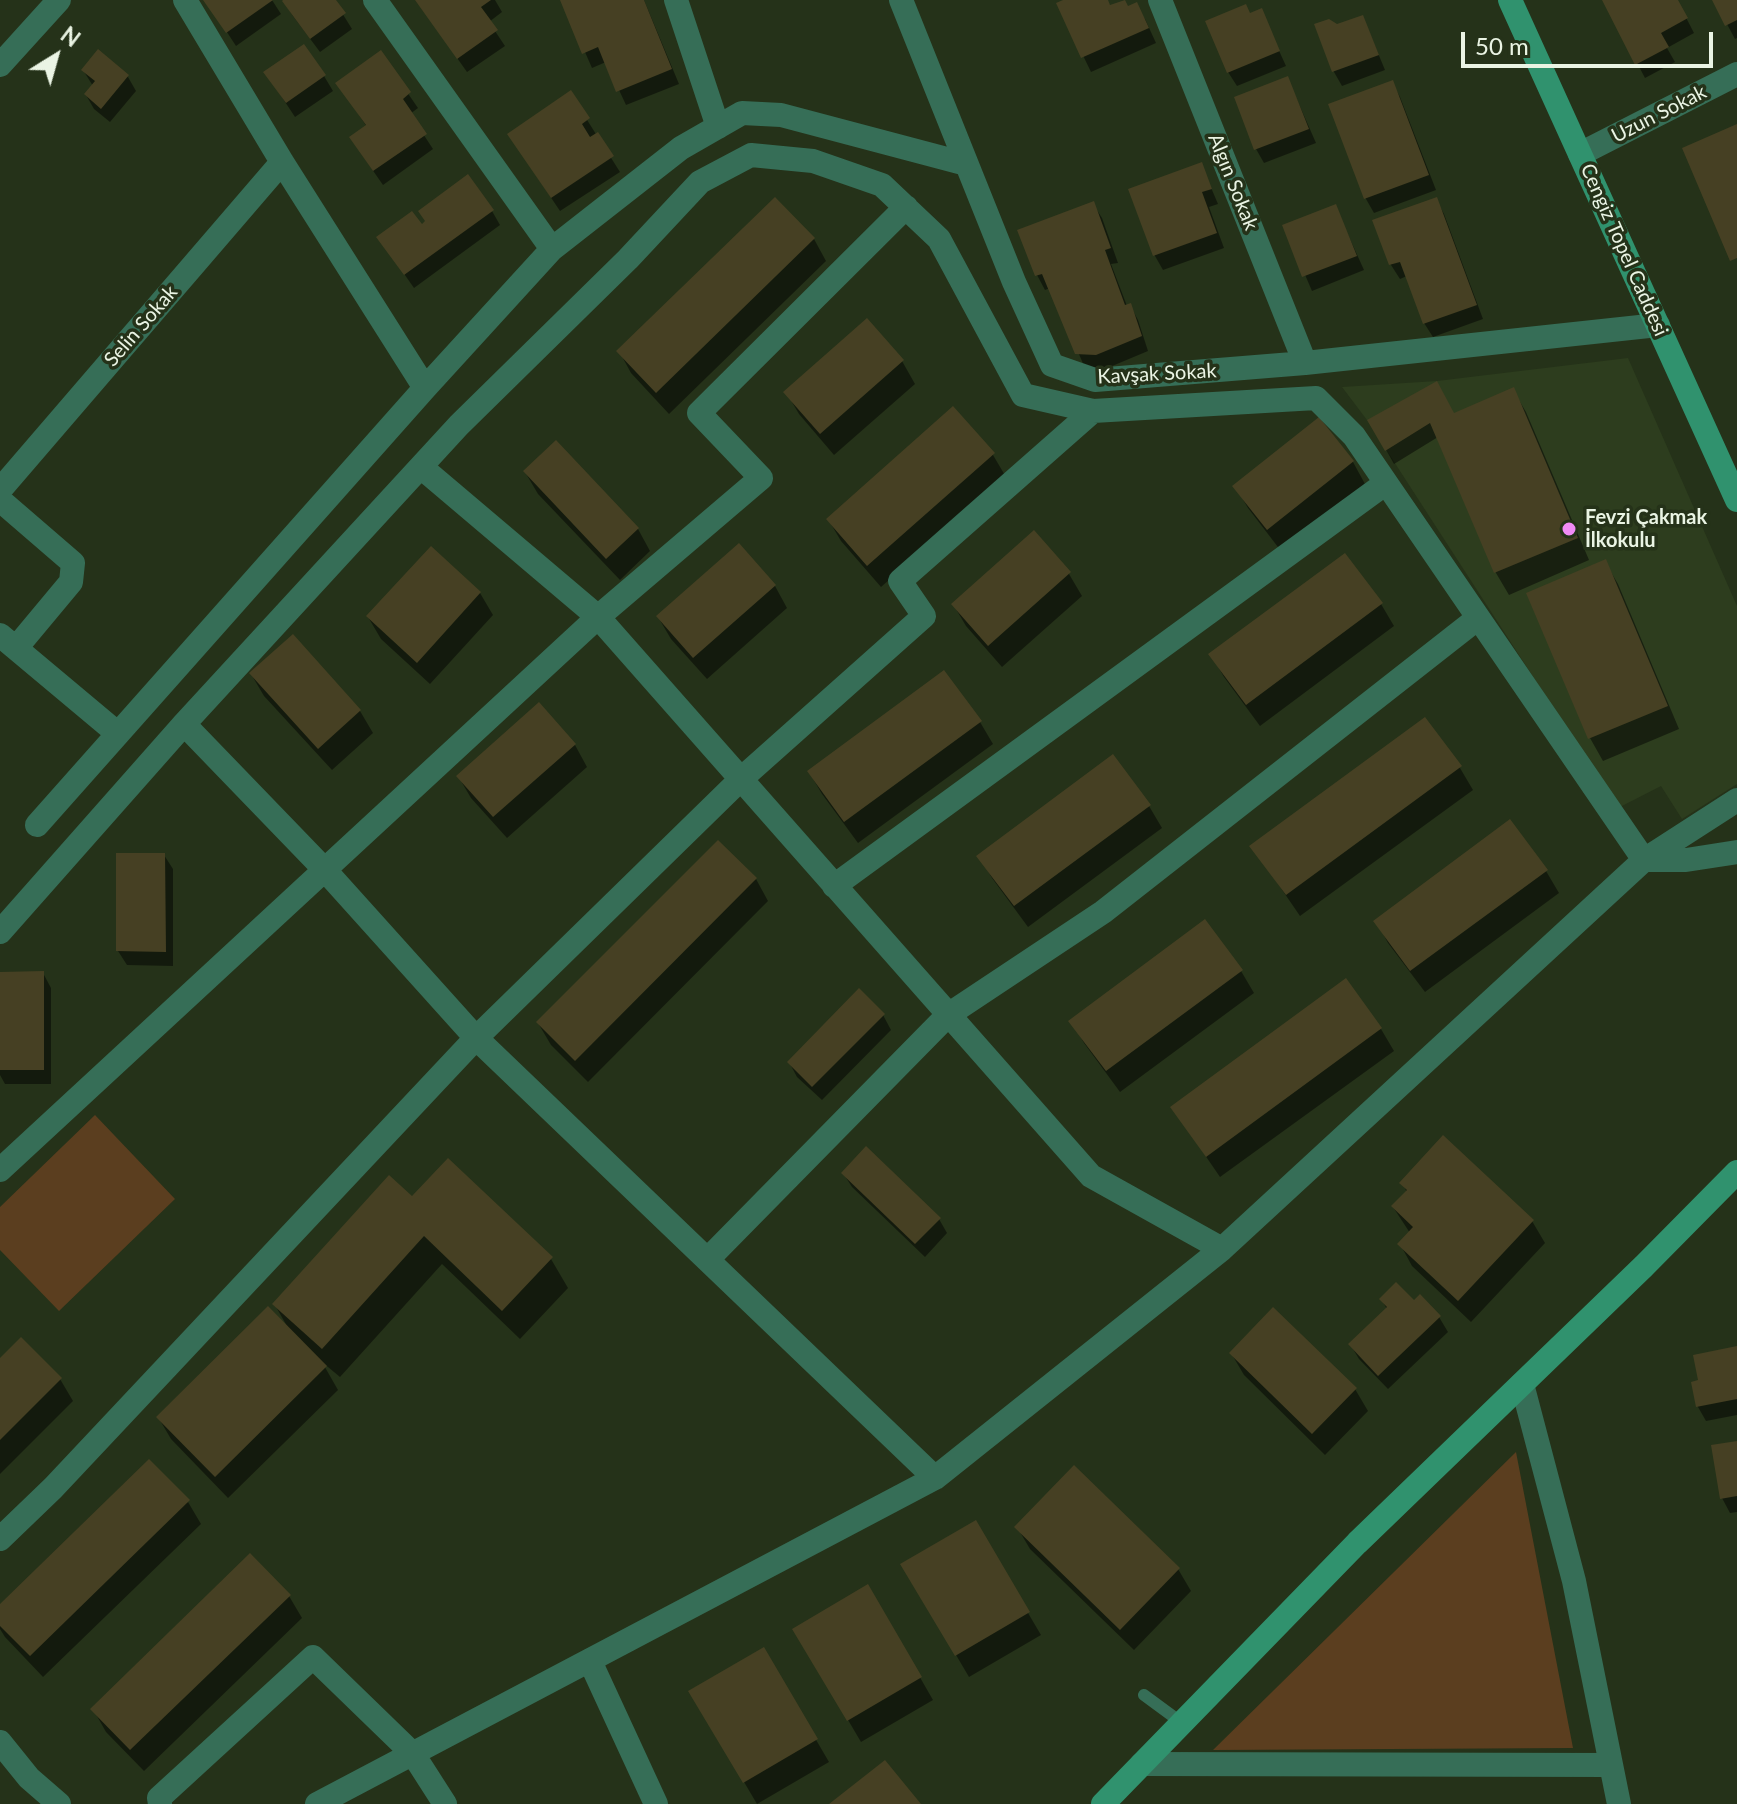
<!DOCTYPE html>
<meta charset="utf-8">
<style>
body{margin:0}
#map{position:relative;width:1737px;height:1804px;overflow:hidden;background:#253219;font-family:Lato,sans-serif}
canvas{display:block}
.north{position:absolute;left:16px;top:16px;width:80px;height:80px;-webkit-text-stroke:6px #253219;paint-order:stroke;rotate:37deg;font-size:22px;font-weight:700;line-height:32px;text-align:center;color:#eaf4e4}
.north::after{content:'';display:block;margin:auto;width:28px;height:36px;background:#eaf4e4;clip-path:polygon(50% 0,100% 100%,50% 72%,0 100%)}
.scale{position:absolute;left:1461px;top:32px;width:252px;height:36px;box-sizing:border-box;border:4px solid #eaf4e4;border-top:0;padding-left:10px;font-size:24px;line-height:28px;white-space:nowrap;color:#eaf4e4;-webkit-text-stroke:6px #253219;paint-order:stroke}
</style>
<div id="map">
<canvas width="1737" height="1804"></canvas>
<div class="north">N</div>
<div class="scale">50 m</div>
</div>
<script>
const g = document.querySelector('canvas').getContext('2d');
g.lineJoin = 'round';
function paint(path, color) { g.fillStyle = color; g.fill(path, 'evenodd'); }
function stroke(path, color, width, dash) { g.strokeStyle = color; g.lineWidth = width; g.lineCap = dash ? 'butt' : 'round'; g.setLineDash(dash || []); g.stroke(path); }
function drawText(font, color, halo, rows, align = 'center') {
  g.font = font + ' Lato,sans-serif'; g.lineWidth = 7; g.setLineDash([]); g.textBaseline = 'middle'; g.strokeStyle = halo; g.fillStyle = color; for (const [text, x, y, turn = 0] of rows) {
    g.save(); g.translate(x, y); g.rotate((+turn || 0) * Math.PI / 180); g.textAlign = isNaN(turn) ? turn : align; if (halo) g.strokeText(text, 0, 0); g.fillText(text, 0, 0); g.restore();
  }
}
const built = new Path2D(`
 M1628 358 1737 606V784L1682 819 1661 786 1618 808 1367 420 1342 387 1437 381Z`);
const green = new Path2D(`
 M95 1115 175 1199 59 1311 0 1250V1207Z
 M1516 1452 1573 1748 1213 1750Z`);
const shadow = new Path2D(`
 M206 0H272L281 14 236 46Z
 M287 0H334L352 29 320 52 293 16 284 2Z
 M416 0H495L502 12 489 22 505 46 467 72Z
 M562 0H644L679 84 626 105 606 62 592 68Z
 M1068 0H1106L1111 7 1128 8 1145 19 1156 43 1091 72 1058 4Z
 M1604 0H1677L1694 33 1667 48 1675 62 1645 78Z
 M1714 0H1737V38L1735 39Z
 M1261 11 1286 66 1237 86 1228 72 1250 15Z
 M1363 17 1385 70 1342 86 1334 72 1317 25 1337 26Z
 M98 52 128 77 136 91 110 122 94 109 86 95 93 86 83 70Z
 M380 53 418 108 410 114 433 149 383 185 360 152 367 127 338 84Z
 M266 73 324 76 333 91 295 117Z
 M1288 79 1316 143 1264 163 1256 149Z
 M1392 82 1400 97 1436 190 1374 213 1366 199 1330 106Z
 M570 93 620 172 560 211 509 135Z
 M1201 164 1218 204 1209 207 1224 248 1163 270 1155 256 1131 190Z
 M1436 199 1444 214 1483 319 1433 337 1424 323 1407 276 1400 279 1391 265 1375 222Z
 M1093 204 1102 218 1118 263 1111 264 1127 306 1130 305 1138 320 1148 351 1105 369 1085 368 1050 288 1045 290 1037 275Z
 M1335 206 1364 270 1312 291 1284 226Z
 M492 211 500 225 414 288 379 238Z
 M814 239 826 261 669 414 631 373 619 351Z
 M902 361 915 384 834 455 799 414 786 392Z
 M1513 390 1526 412 1589 560 1509 595 1496 573 1438 437 1394 464 1370 421 1453 415Z
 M953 409 993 455 1006 477 881 587 841 541 828 519Z
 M1319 420 1353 462 1365 484 1281 551 1248 508 1235 486Z
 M525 472 638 529 650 551 620 580 538 494Z
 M1034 533 1069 574 1082 596 1002 667 966 626 953 604Z
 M1605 562 1618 584 1679 729 1603 761 1590 738 1529 594Z
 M775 586 787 608 707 679 671 639 658 617Z
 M480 593 493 615 430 684 381 639 368 617Z
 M1381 604 1394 626 1260 726 1224 677 1211 655Z
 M292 637 360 711 373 733 332 770 264 696 251 674Z
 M1425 720 1460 768 1473 790 1300 916 1252 846Z
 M980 722 993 744 858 843 822 794 809 772Z
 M575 745 587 767 507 838 471 798 458 776Z
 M1149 806 1162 828 1028 927 992 878 979 856Z
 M164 855 173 869V966L127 965 118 951Z
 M1546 871 1559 893 1425 992 1388 943 1376 921Z
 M756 879 768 901 588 1082 551 1045 538 1023Z
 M1241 971 1254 993 1120 1092 1084 1043 1071 1021Z
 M43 973 51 988V1084H5L0 1075V974Z
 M883 1015 891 1030 822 1100 797 1077 789 1062Z
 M1381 1029 1394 1051 1220 1177 1172 1107Z
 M843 1173 939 1219 947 1233 925 1257 852 1187Z
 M1402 1183 1532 1221 1545 1243 1471 1322 1412 1266 1400 1244 1410 1233 1393 1207 1407 1192Z
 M412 1199 551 1259 568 1288 520 1339 442 1264 340 1377 322 1362 338 1390 228 1498 171 1439 158 1417 288 1328 275 1305Z
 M1381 1299 1439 1317 1448 1332 1388 1389 1359 1359 1350 1344 1387 1309Z
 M1737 1348V1415L1706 1421 1698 1407 1693 1384 1701 1382Z
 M1231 1353 1355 1389 1368 1411 1325 1455 1244 1375Z
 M0 1361 60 1379 73 1401 0 1474Z
 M1737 1443V1512L1730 1513 1722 1498Z
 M188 1502 201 1524 43 1677 5 1637 0 1629V1607Z
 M975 1523 1041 1635 969 1677 903 1565Z
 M1017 1527 1178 1569 1191 1591 1134 1650 1030 1549Z
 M868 1587 933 1700 861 1742 795 1630Z
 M289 1596 302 1618 144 1771 106 1732 93 1709Z
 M763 1649 829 1762 757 1804 691 1692Z`);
const building = new Path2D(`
 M203 0H273L226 33Z
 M283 0H336L346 13 310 39 282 1Z
 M415 0H491L481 7 498 30 457 59Z
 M560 0H644L672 69 616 92 598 47 582 54Z
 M1063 0H1108L1110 5 1125 0 1128 6 1137 2 1149 28 1081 58 1056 3Z
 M1602 0H1678L1688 18 1661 33 1669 47 1635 65Z
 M1712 0H1737V20L1725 26Z
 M1246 4 1250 13 1262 8 1280 51 1227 73 1205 21Z
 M1363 15 1379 55 1332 72 1314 24 1329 19 1337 24Z
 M304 44 326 75 286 103 263 72Z
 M98 49 129 75 101 109 84 94 95 81 81 70Z
 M381 50 411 92 403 99 427 134 373 171 349 137 366 125 335 83Z
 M1288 76 1309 129 1254 150 1234 97Z
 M1393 80 1429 175 1364 199 1328 104Z
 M571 90 590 118 582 124 590 137 598 132 614 156 551 198 507 134Z
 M1737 124V258L1730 261 1682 148Z
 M1202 162 1212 189 1202 192 1217 233 1153 256 1128 189Z
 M468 174 494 210 404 275 376 237 412 211 422 224 425 221 418 211Z
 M775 197 815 238 656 393 616 351Z
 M1437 197 1477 305 1423 324 1400 262 1389 265 1372 220Z
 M1094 201 1111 248 1105 250 1125 305 1131 303 1142 336 1096 355 1075 354 1042 274 1035 276 1017 230Z
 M1336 204 1357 256 1302 277 1282 225Z
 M867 318 904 360 820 434 783 392Z
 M1437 381 1454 413 1514 387 1578 538 1494 573 1430 423 1385 451 1367 420Z
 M953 406 995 453 867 566 826 519Z
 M1319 417 1354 461 1267 530 1232 486Z
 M556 440 639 528 606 559 523 471Z
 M1034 530 1071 572 988 646 951 604Z
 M739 543 776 585 693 658 656 616Z
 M431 546 481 592 417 663 366 616Z
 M1345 553 1383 603 1246 705 1208 654Z
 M1606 559 1668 706 1588 739 1526 593Z
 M293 634 361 710 318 749 249 673Z
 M944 670 982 721 844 822 807 771Z
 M539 702 576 744 493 817 456 776Z
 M1425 717 1462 766 1286 895 1249 846Z
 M1113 754 1151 805 1014 906 976 856Z
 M1510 819 1548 870 1410 971 1373 921Z
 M718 840 757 878 575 1061 536 1022Z
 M116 853H165L166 952 116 951Z
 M1205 919 1243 970 1106 1071 1068 1021Z
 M44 971V1070H0V972Z
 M1346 978 1382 1028 1206 1157 1170 1107Z
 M859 988 885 1014 812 1087 787 1062Z
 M1443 1135 1534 1220 1458 1301 1397 1244 1413 1227 1391 1206 1407 1190 1399 1183Z
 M866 1146 941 1218 915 1244 841 1173Z
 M448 1158 553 1257 502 1311 424 1236 322 1349 272 1304 389 1175 412 1196Z
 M1396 1282 1414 1300 1420 1294 1441 1316 1378 1376 1348 1344 1387 1307 1379 1299Z
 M268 1306 327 1366 215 1477 156 1417Z
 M1273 1307 1357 1388 1312 1434 1229 1353Z
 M21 1337 62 1378 0 1440V1358Z
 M1737 1346V1399L1696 1407 1691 1382 1698 1380 1693 1355Z
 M1737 1441V1496L1720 1499 1711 1445Z
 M149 1459 190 1500 30 1656 0 1626V1604Z
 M1074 1465 1180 1568 1120 1630 1014 1527Z
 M976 1520 1030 1612 955 1656 900 1564Z
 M250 1553 291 1595 130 1750 90 1709Z
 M868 1584 922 1677 847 1721 792 1629Z
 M764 1647 818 1739 743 1783 688 1691Z
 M885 1760 921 1804H829Z`);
const lane = new Path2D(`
 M1144 1695 1182 1723`);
const street = new Path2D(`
 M185 0 282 162 425 388
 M375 0 552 249
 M676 0 718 127
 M901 0 1014 282 1052 365 1095 380 1305 363 1658 325
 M1160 0 1305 363
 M0 65 59 0
 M1580 154 1737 74
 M421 467 598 617 1091 1176 1222 1249
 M0 490 282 162
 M0 500 73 563 71 582 16 648
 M0 635 117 733
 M184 724 324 869 476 1038 935 1478
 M37 825 425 388 552 249 681 148 742 113 781 115 966 164
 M1644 860H1686L1737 852
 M834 886 1386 483
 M0 932 184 724 459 425 628 259 700 182 751 155 813 161 882 185 939 239 1023 395 1093 411 1316 398 1354 436 1644 860
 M0 1170 598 617 761 478 699 413 906 207
 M708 1259 948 1015 1103 912 1478 618
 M1522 1384 1574 1581 1619 1804
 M0 1539 53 1488 476 1038 741 779 924 616 900 581 1093 411
 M590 1661 656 1804
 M0 1742 29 1778 59 1804
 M1142 1764 1611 1765
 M160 1804 159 1798 313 1657 413 1754 445 1804
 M317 1804 935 1478 1222 1249 1644 860 1737 800`);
const secondary = new Path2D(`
 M1510 0 1737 500
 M1103 1804 1357 1543 1644 1266 1737 1172`);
const markers = [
 [1569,529,8,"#f08bf5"]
];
const streetNames = [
 ["Uzun Sokak",1659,114,-27],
 ["Algın Sokak",1233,182,68],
 ["Cengiz Topel Caddesi",1624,250,66],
 ["Selin Sokak",141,326,-49],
 ["Kavşak Sokak",1157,374,-3]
];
const poiNames = [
 ["Fevzi Çakmak",1585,518],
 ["İlkokulu",1585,541]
];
paint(built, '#2d3d1e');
paint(green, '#5b3e1f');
paint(shadow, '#0007');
paint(building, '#464023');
stroke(lane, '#366e57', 12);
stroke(street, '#366e57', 24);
stroke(secondary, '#30926e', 24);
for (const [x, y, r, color] of markers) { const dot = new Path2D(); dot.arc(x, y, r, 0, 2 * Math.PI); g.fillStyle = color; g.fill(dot); stroke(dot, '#253219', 3); }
drawText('20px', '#eaf4e4', '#253219', streetNames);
drawText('bold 20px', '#eaf4e4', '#253219', poiNames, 'left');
</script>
